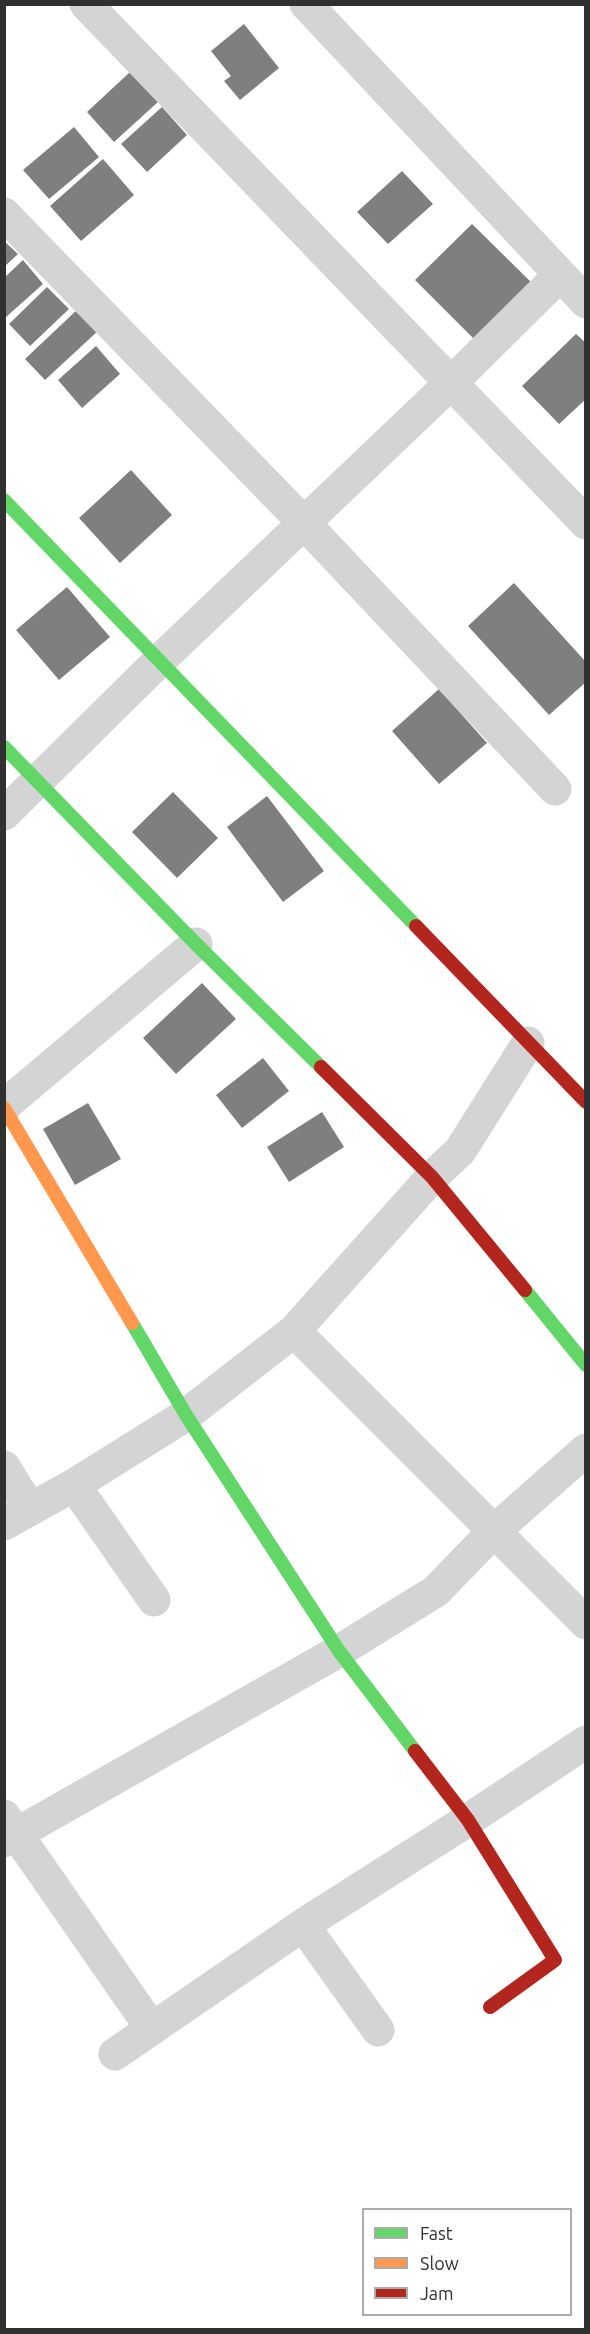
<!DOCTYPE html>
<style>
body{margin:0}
#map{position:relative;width:590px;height:2334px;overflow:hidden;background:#fff;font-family:Ubuntu,sans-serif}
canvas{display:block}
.frame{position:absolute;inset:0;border:6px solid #303030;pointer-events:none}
.legend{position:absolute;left:362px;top:2208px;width:210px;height:108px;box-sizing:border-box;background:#fff;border:2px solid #acacac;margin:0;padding:8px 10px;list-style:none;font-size:18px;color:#303030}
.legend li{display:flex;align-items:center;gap:12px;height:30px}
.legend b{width:30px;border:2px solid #acacac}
</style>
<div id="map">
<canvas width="590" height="2334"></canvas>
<div class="frame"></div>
<ul class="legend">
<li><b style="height:8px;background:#63d668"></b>Fast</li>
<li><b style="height:8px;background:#ff974d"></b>Slow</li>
<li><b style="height:8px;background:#b3261e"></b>Jam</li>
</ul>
</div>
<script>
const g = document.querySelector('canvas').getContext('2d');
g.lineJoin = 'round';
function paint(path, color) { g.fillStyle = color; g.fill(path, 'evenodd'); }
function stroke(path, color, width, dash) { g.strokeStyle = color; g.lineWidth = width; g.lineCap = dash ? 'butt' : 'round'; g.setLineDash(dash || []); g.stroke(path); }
const building = new Path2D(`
 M244 24 279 68 240 100 224 81 231 76 211 51Z
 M130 72 158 102 114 142 87 112Z
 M162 107 187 135 147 172 121 144Z
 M74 127 99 157 49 199 23 170Z
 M103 159 134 195 81 241 50 206Z
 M402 171 433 204 388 244 357 212Z
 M472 224 535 286 478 343 415 280Z
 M4 241 18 254 4 267Z
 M23 260 43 284 5 318V277Z
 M47 287 69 309 30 346 9 324Z
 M79 308 99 330 45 380 25 359Z
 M576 334 586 343V399L559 424 522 386Z
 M96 346 120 374 82 408 58 380Z
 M131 470 172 515 120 563 79 518Z
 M514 583 586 662V682L549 715 468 626Z
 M67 587 110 637 59 680 16 630Z
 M439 689 487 743 439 784 392 731Z
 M173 792 218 838 177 878 132 832Z
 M267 796 324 871 283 902 227 827Z
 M202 983 236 1019 176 1074 143 1038Z
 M263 1058 289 1091 242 1128 216 1095Z
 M88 1103 121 1159 75 1185 43 1129Z
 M322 1112 344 1147 289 1182 267 1147Z`);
const street = new Path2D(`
 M86 4 586 523
 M306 4 586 302
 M4 214 304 523 555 789
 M4 814 159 661 451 383 560 275
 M4 1106 196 944
 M294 1331 586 1623
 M4 1467 30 1509
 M74 1485 154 1600
 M4 1524 74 1485 186 1415 294 1331 432 1177 460 1151 528 1043
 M4 1816 152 2029
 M4 1841 339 1651 436 1591 493 1532 586 1450
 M303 1925 378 2030
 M115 2054 303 1925 468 1820 586 1742`);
const fast = new Path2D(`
 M4 500 416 926
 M4 747 196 944 321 1067
 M525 1290 586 1365
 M132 1323 186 1415 339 1651 415 1751`);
const slow = new Path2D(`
 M4 1108 132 1323`);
const jam = new Path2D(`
 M416 926 586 1102
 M321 1067 432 1177 525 1290
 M415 1751 468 1820 555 1960 490 2007`);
paint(building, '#7f7f7f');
stroke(street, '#d4d4d4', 33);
stroke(fast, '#63d668', 14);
stroke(slow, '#ff974d', 14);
stroke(jam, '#b3261e', 14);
</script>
